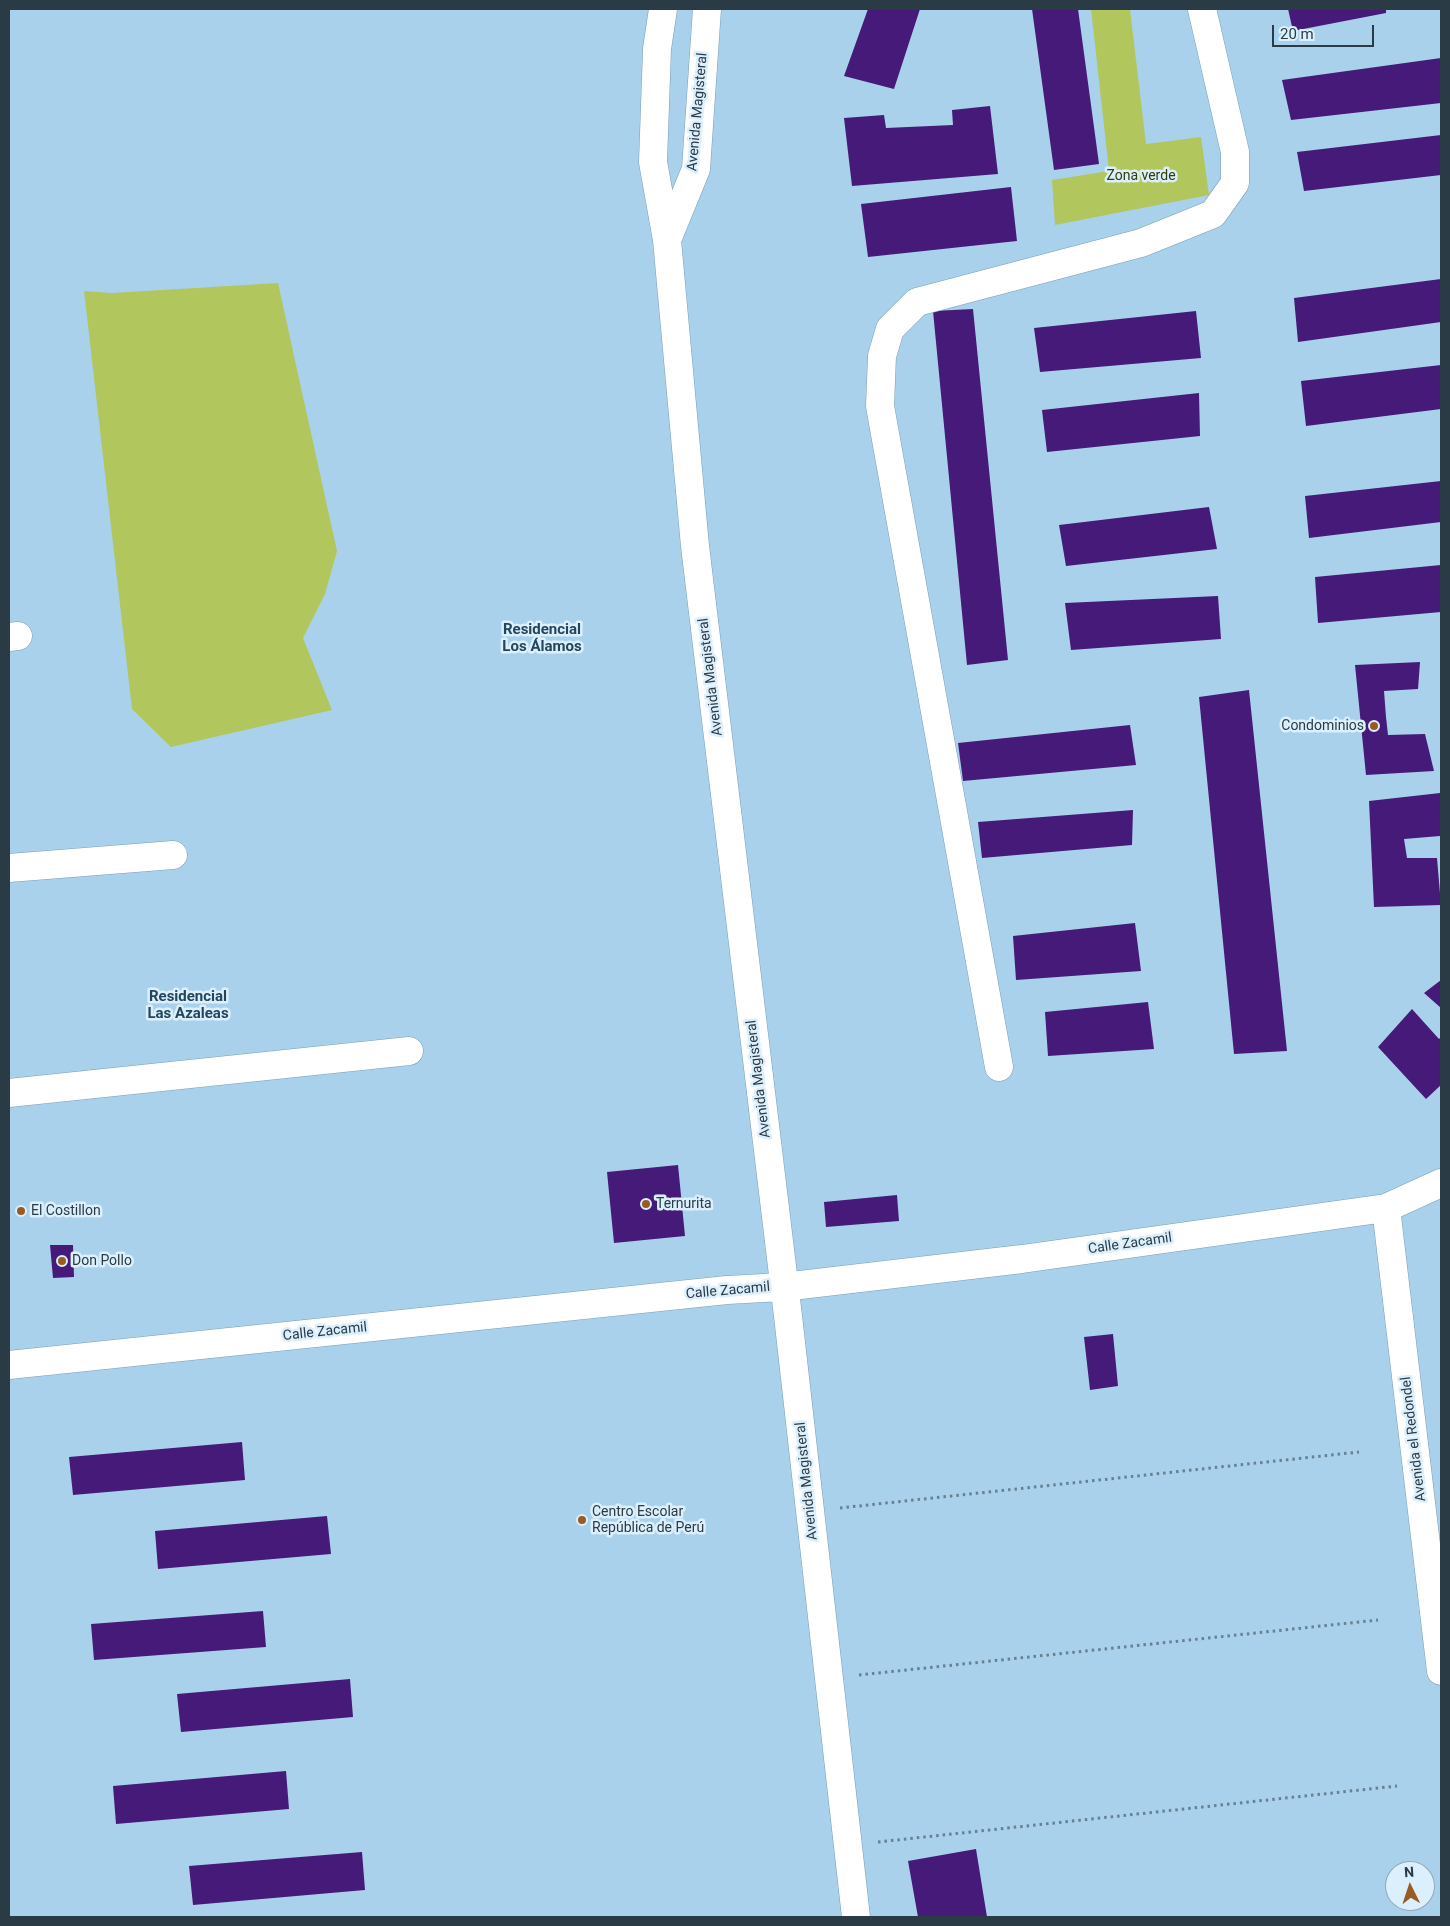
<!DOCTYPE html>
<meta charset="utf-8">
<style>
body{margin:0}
#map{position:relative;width:1450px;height:1926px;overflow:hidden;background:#aad1ec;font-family:Roboto,sans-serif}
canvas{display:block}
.frame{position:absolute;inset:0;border:10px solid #2b3b46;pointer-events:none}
.north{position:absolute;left:1385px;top:1861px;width:50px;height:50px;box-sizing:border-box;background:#dbeffd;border:1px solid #95a7b4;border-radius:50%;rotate:356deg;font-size:14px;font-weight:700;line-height:20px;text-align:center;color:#2b3b46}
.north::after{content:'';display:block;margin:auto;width:18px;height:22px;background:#995b22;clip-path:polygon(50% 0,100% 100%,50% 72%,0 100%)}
.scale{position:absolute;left:1272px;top:25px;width:102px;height:22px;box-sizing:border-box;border:2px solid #2b3b46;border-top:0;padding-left:6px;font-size:15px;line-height:18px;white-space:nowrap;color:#2b3b46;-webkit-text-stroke:4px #dbeffd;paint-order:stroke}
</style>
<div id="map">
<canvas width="1450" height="1926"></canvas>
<div class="frame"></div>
<div class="north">N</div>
<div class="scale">20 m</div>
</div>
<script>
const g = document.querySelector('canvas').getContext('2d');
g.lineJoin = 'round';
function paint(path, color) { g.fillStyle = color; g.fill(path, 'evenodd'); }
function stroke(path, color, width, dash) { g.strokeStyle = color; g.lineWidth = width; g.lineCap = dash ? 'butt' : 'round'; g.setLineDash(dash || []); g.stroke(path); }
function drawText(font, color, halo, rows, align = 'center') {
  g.font = font + ' Roboto,sans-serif'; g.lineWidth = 5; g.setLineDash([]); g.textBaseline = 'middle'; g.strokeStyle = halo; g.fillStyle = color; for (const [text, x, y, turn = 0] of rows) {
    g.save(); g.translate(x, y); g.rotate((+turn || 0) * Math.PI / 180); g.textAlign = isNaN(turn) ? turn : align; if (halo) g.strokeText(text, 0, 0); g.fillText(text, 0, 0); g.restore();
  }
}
const green = new Path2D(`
 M1091 9H1130L1146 144 1201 137 1209 195 1055 225 1052 180 1109 171Z
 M278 283 337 551 325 594 303 638 332 710 171 747 132 709 84 291 112 293Z`);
const building = new Path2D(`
 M868 9H920L894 89 844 76Z
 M1032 9H1078L1099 164 1054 170Z
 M1288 9H1386V13L1293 31Z
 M1441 58V103L1291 120 1282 80Z
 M990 106 998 174 852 186 844 118 884 115 886 128 953 125 952 110Z
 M1441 135V175L1304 191 1297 152Z
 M1011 187 1017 241 868 257 861 204Z
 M1441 279V322L1298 342 1294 298Z
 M973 309 1008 660 967 665 933 311Z
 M1196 311 1201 358 1040 372 1034 328Z
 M1441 365V409L1306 426 1301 381Z
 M1199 393 1200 436 1047 452 1042 410Z
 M1441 481V522L1309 538 1305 496Z
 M1209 507 1217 549 1066 566 1059 525Z
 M1441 565V612L1318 623 1315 577Z
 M1218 596 1221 639 1071 650 1065 603Z
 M1420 662 1418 689 1384 691 1386 717 1388 735 1425 734 1434 771 1366 775 1355 665Z
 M1249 690 1287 1051 1234 1054 1199 697Z
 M1130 725 1136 765 963 781 958 743Z
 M1440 793V836L1404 839 1407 858H1437L1441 905 1374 907 1369 801Z
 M1133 810 1132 845 982 858 978 822Z
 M1135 923 1141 971 1016 980 1013 936Z
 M1441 980V1008L1424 993Z
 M1148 1002 1154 1049 1048 1056 1045 1012Z
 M1412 1009 1439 1039 1441 1037V1085L1426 1099 1378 1047Z
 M678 1165 685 1236 614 1243 607 1172Z
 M897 1195 899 1221 826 1227 824 1202Z
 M50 1245H73L74 1277 53 1278Z
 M1113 1334 1118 1386 1090 1390 1084 1337Z
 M242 1442 245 1480 73 1495 69 1457Z
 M327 1516 331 1554 158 1569 155 1531Z
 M263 1611 266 1647 94 1660 91 1624Z
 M350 1679 353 1717 181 1732 177 1694Z
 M286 1771 289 1809 116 1824 113 1786Z
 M976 1849 987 1917H918L908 1861Z
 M362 1852 365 1890 193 1905 189 1866Z`);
const path = new Path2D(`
 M840 1508 1359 1452
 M859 1675 1378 1620
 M878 1842 1397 1786`);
const minor = new Path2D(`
 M663 9 657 49 653 162 667 240 695 546 788 1316 856 1917
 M667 240 696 169 707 9
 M9 637 18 636
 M9 868 173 855
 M999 1067 880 406 882 356 890 329 917 302 1141 243 1213 214 1235 183V152L1202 9
 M9 1093 409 1051
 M1386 1208 1441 1671
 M9 1365 727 1290 783 1287 1022 1259 1386 1208 1441 1183`);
const markers = [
 [1374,726,5,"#995b22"],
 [646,1204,5,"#995b22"],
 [21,1211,5,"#995b22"],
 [62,1261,5,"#995b22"],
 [582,1520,5,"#995b22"]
];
const streetNames = [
 ["Avenida Magisteral",698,112,-85],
 ["Avenida Magisteral",711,677,-97],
 ["Avenida Magisteral",759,1079,-97],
 ["Calle Zacamil",1130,1244,-8],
 ["Calle Zacamil",728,1291,-5],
 ["Calle Zacamil",325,1332,-6],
 ["Avenida el Redondel",1414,1439,-97],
 ["Avenida Magisteral",807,1481,-96]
];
const parkNames = [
 ["Zona verde",1141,176]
];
const poiNames = [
 ["Condominios",1364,726,"right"],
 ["Ternurita",656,1204],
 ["El Costillon",31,1211],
 ["Don Pollo",72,1261],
 ["Centro Escolar",592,1512],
 ["República de Perú",592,1528]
];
const neighbourhoodNames = [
 ["Residencial",542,630],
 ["Los Álamos",542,647],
 ["Residencial",188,997],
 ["Las Azaleas",188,1014]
];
paint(green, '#b2c65e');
paint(building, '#451a78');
stroke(minor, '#779db6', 29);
stroke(path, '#668193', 3, [2.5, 4]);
stroke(minor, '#fff', 28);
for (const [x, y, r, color] of markers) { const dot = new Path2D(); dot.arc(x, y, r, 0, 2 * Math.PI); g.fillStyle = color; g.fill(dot); stroke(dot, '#dbeffd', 2); }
drawText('14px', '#2b3b46', '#dbeffd', streetNames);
drawText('14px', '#333c09', '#dbeffd', parkNames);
drawText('14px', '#2b3b46', '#dbeffd', poiNames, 'left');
drawText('bold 15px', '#23465c', '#dbeffd', neighbourhoodNames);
</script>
